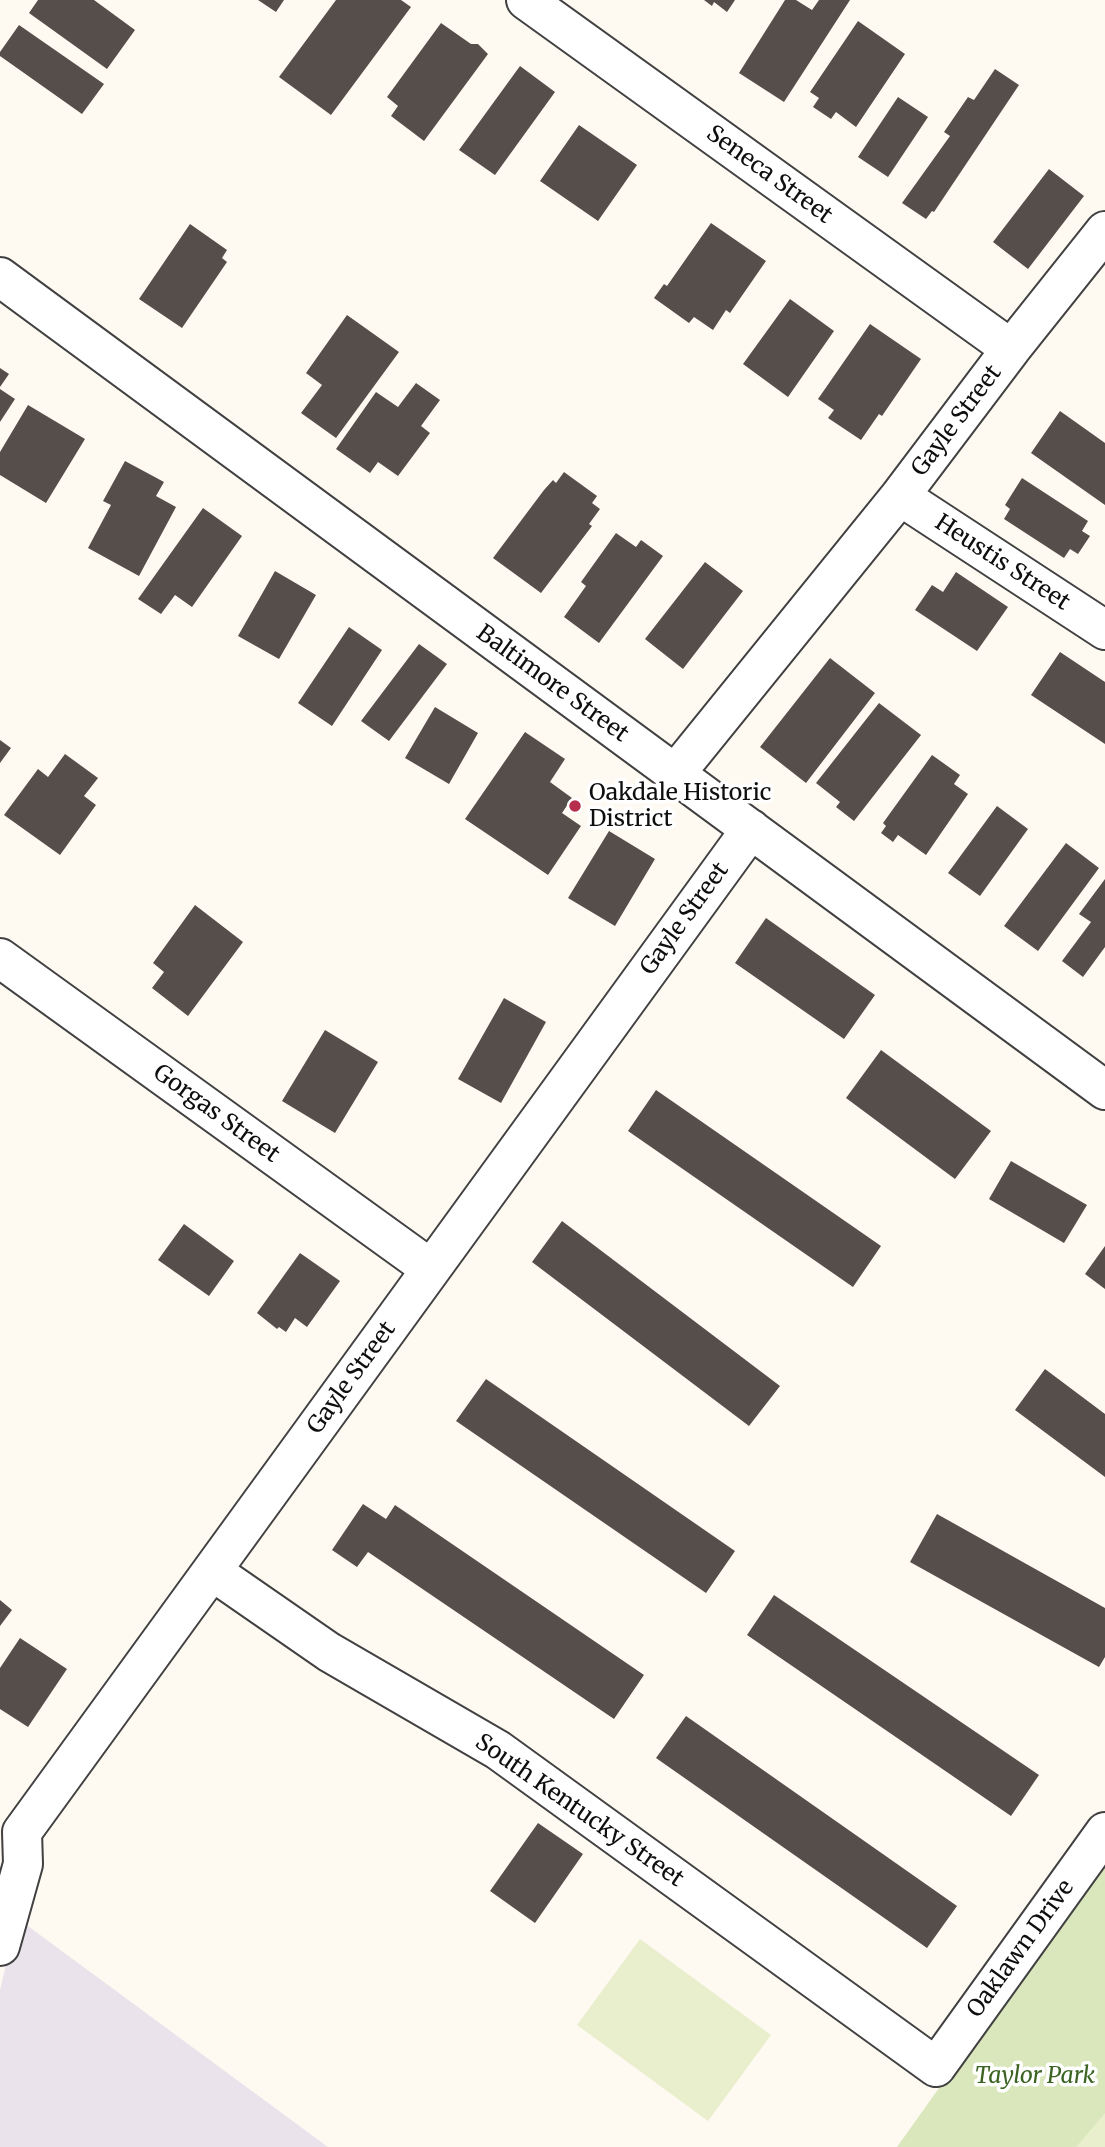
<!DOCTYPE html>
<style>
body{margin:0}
canvas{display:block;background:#fef9f1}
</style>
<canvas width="1105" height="2147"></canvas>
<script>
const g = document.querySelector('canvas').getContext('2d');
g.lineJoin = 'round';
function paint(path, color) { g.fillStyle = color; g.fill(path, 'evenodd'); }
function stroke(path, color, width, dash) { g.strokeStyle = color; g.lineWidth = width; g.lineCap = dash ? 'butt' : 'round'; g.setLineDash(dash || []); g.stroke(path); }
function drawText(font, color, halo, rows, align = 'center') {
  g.font = font + ' Merriweather,serif'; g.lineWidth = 7; g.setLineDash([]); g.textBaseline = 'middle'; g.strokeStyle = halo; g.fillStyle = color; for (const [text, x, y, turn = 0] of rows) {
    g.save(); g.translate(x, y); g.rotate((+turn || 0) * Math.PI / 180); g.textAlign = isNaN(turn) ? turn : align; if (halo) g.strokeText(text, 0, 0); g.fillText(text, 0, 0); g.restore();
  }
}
const industrial = new Path2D(`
 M17 1918 328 2147H0V1990Z`);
const green = new Path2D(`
 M1105 1855V2147H897Z`);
const pitch = new Path2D(`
 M640 1939 771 2035 708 2121 577 2025Z
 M1105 2113V2147H1076Z`);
const building = new Path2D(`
 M38 0H94L135 30 107 69 29 13Z
 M258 0H284L276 12Z
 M336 0H401L411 7 331 115 279 77Z
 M704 0H735L727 12 714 2 712 6Z
 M785 0H796L812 10 819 0H850L784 102 739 73Z
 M858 21 905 54 856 127 836 112 831 119 813 107 819 98 810 92Z
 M441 23 471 44H478L488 54 424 141 391 116 398 106 387 97Z
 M19 25 104 84 82 114 0 56V52Z
 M520 66 555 92 495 175 459 150Z
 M995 69 1019 85 934 212 932 211 926 219 902 203 950 136 944 132 968 97 974 100Z
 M898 97 928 117 888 177 858 157Z
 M579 125 637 165 598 221 540 181Z
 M1049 169 1084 196 1028 269 993 242Z
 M711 223 766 261 730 313 726 310 713 330 694 317 689 323 654 298 664 284 667 286Z
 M190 224 227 250 222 258 227 262 182 328 139 299Z
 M790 299 834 331 788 397 743 364Z
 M347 315 399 352 336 438 301 413 322 385 306 373Z
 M870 324 921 359 882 416 879 414 861 440 828 418 834 410 818 399Z
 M0 368 9 374 0 387Z
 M416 383 440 400 421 426 430 433 398 476 378 462 370 473 336 449 376 392 398 407Z
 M0 389 15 399 0 422Z
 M28 405 85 439 46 503 0 475V452Z
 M1060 411 1105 443V505L1031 453Z
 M125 461 164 482 156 496 176 507 139 576 88 548 111 505 103 501Z
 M564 472 597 496 592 503 600 509 589 524 592 526 541 593 493 558 544 490 553 480 556 483Z
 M1022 478 1088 521 1082 531 1090 536 1078 554 1070 549 1064 558 1004 519 1010 509 1005 505Z
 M203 508 242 536 192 607 175 595 161 614 138 599Z
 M616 533 636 547 641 540 663 556 599 643 564 617 586 586 581 582Z
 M705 562 743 591 683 669 645 639Z
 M275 571 316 595 279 659 238 636Z
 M956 572 1008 607 977 651 915 610 932 585 943 592Z
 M349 627 382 650 332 726 298 703Z
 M419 644 447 664 389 741 361 721Z
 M1060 652 1105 682V744L1031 695Z
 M830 658 875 693 806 783 760 747Z
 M879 703 921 735 854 821 836 807 840 802 816 783Z
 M435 707 478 733 449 784 405 758Z
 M525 732 565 759 550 782 572 798 562 813 581 826 548 875 465 819Z
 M0 740 11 748 0 763Z
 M65 754 98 778 84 796 96 805 60 855 4 815 38 769 48 777Z
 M932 755 960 775 954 784 968 794 926 855 898 835 893 842 881 833 886 826 883 823Z
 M997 806 1028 829 980 896 948 873Z
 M609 831 655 859 615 926 568 898Z
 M1066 843 1099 868 1038 951 1004 926Z
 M1105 879V947L1083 977 1062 961 1091 922 1079 914Z
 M195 905 243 942 188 1016 152 988 164 972 153 963Z
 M766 918 875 995 844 1039 735 963Z
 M504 998 546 1022 501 1103 458 1079Z
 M325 1030 378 1062 335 1133 282 1101Z
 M881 1050 991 1131 955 1179 846 1098Z
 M656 1090 881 1246 853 1287 628 1131Z
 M1011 1161 1087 1205 1064 1243 989 1199Z
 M562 1221 780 1386 749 1426 532 1262Z
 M184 1224 234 1261 209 1296 158 1260Z
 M1105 1246V1289L1085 1274Z
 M300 1253 340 1281 307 1327 295 1318 286 1332 279 1327 277 1329 257 1313Z
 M1045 1369 1105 1414V1477L1015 1410Z
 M486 1379 735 1551 706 1593 456 1421Z
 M363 1504 386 1519 395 1505 644 1675 614 1719 368 1552 357 1567 332 1550Z
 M937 1514 1105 1608V1657L1099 1667 910 1562Z
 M774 1595 1039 1775 1011 1816 747 1635Z
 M0 1600 12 1610 0 1626Z
 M20 1638 67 1669 28 1727 0 1709V1668Z
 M686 1716 957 1906 927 1948 656 1758Z
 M538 1823 583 1854 535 1923 490 1891Z`);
const minor = new Path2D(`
 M526 0 1011 349
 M0 277 1105 1090
 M900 496 1105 630
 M675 774 900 496 1011 349 1105 231
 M0 958 431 1269
 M212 1571 329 1652 498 1750 936 2067 1105 1832
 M0 1946 23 1864 22 1832 751 829`);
const markers = [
 [575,806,7,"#b72e4d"]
];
const streetNames = [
 ["Seneca Street",769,175,36],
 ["Gayle Street",957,421,-53],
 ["Heustis Street",1002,563,33],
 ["Baltimore Street",552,684,36],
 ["Gayle Street",685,919,-54],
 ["Gorgas Street",216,1114,36],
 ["Gayle Street",352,1378,-54],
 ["South Kentucky Street",579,1811,35],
 ["Oaklawn Drive",1021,1949,-54]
];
const poiNames = [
 ["Oakdale Historic",589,793],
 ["District",589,819]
];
const parkNames = [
 ["Taylor Park",1035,2076]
];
paint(industrial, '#eae3ec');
paint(green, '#dae7bc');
paint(pitch, '#e9efcd');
paint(building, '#564e4b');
stroke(minor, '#414141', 42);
stroke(minor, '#fff', 38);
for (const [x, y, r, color] of markers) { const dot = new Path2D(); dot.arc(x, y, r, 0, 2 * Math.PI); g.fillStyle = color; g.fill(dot); stroke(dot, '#fff', 2.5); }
drawText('23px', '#0e0e0e', '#fff', streetNames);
drawText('23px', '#0e0e0e', '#fff', poiNames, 'left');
drawText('italic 23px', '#3b6322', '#fff', parkNames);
</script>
